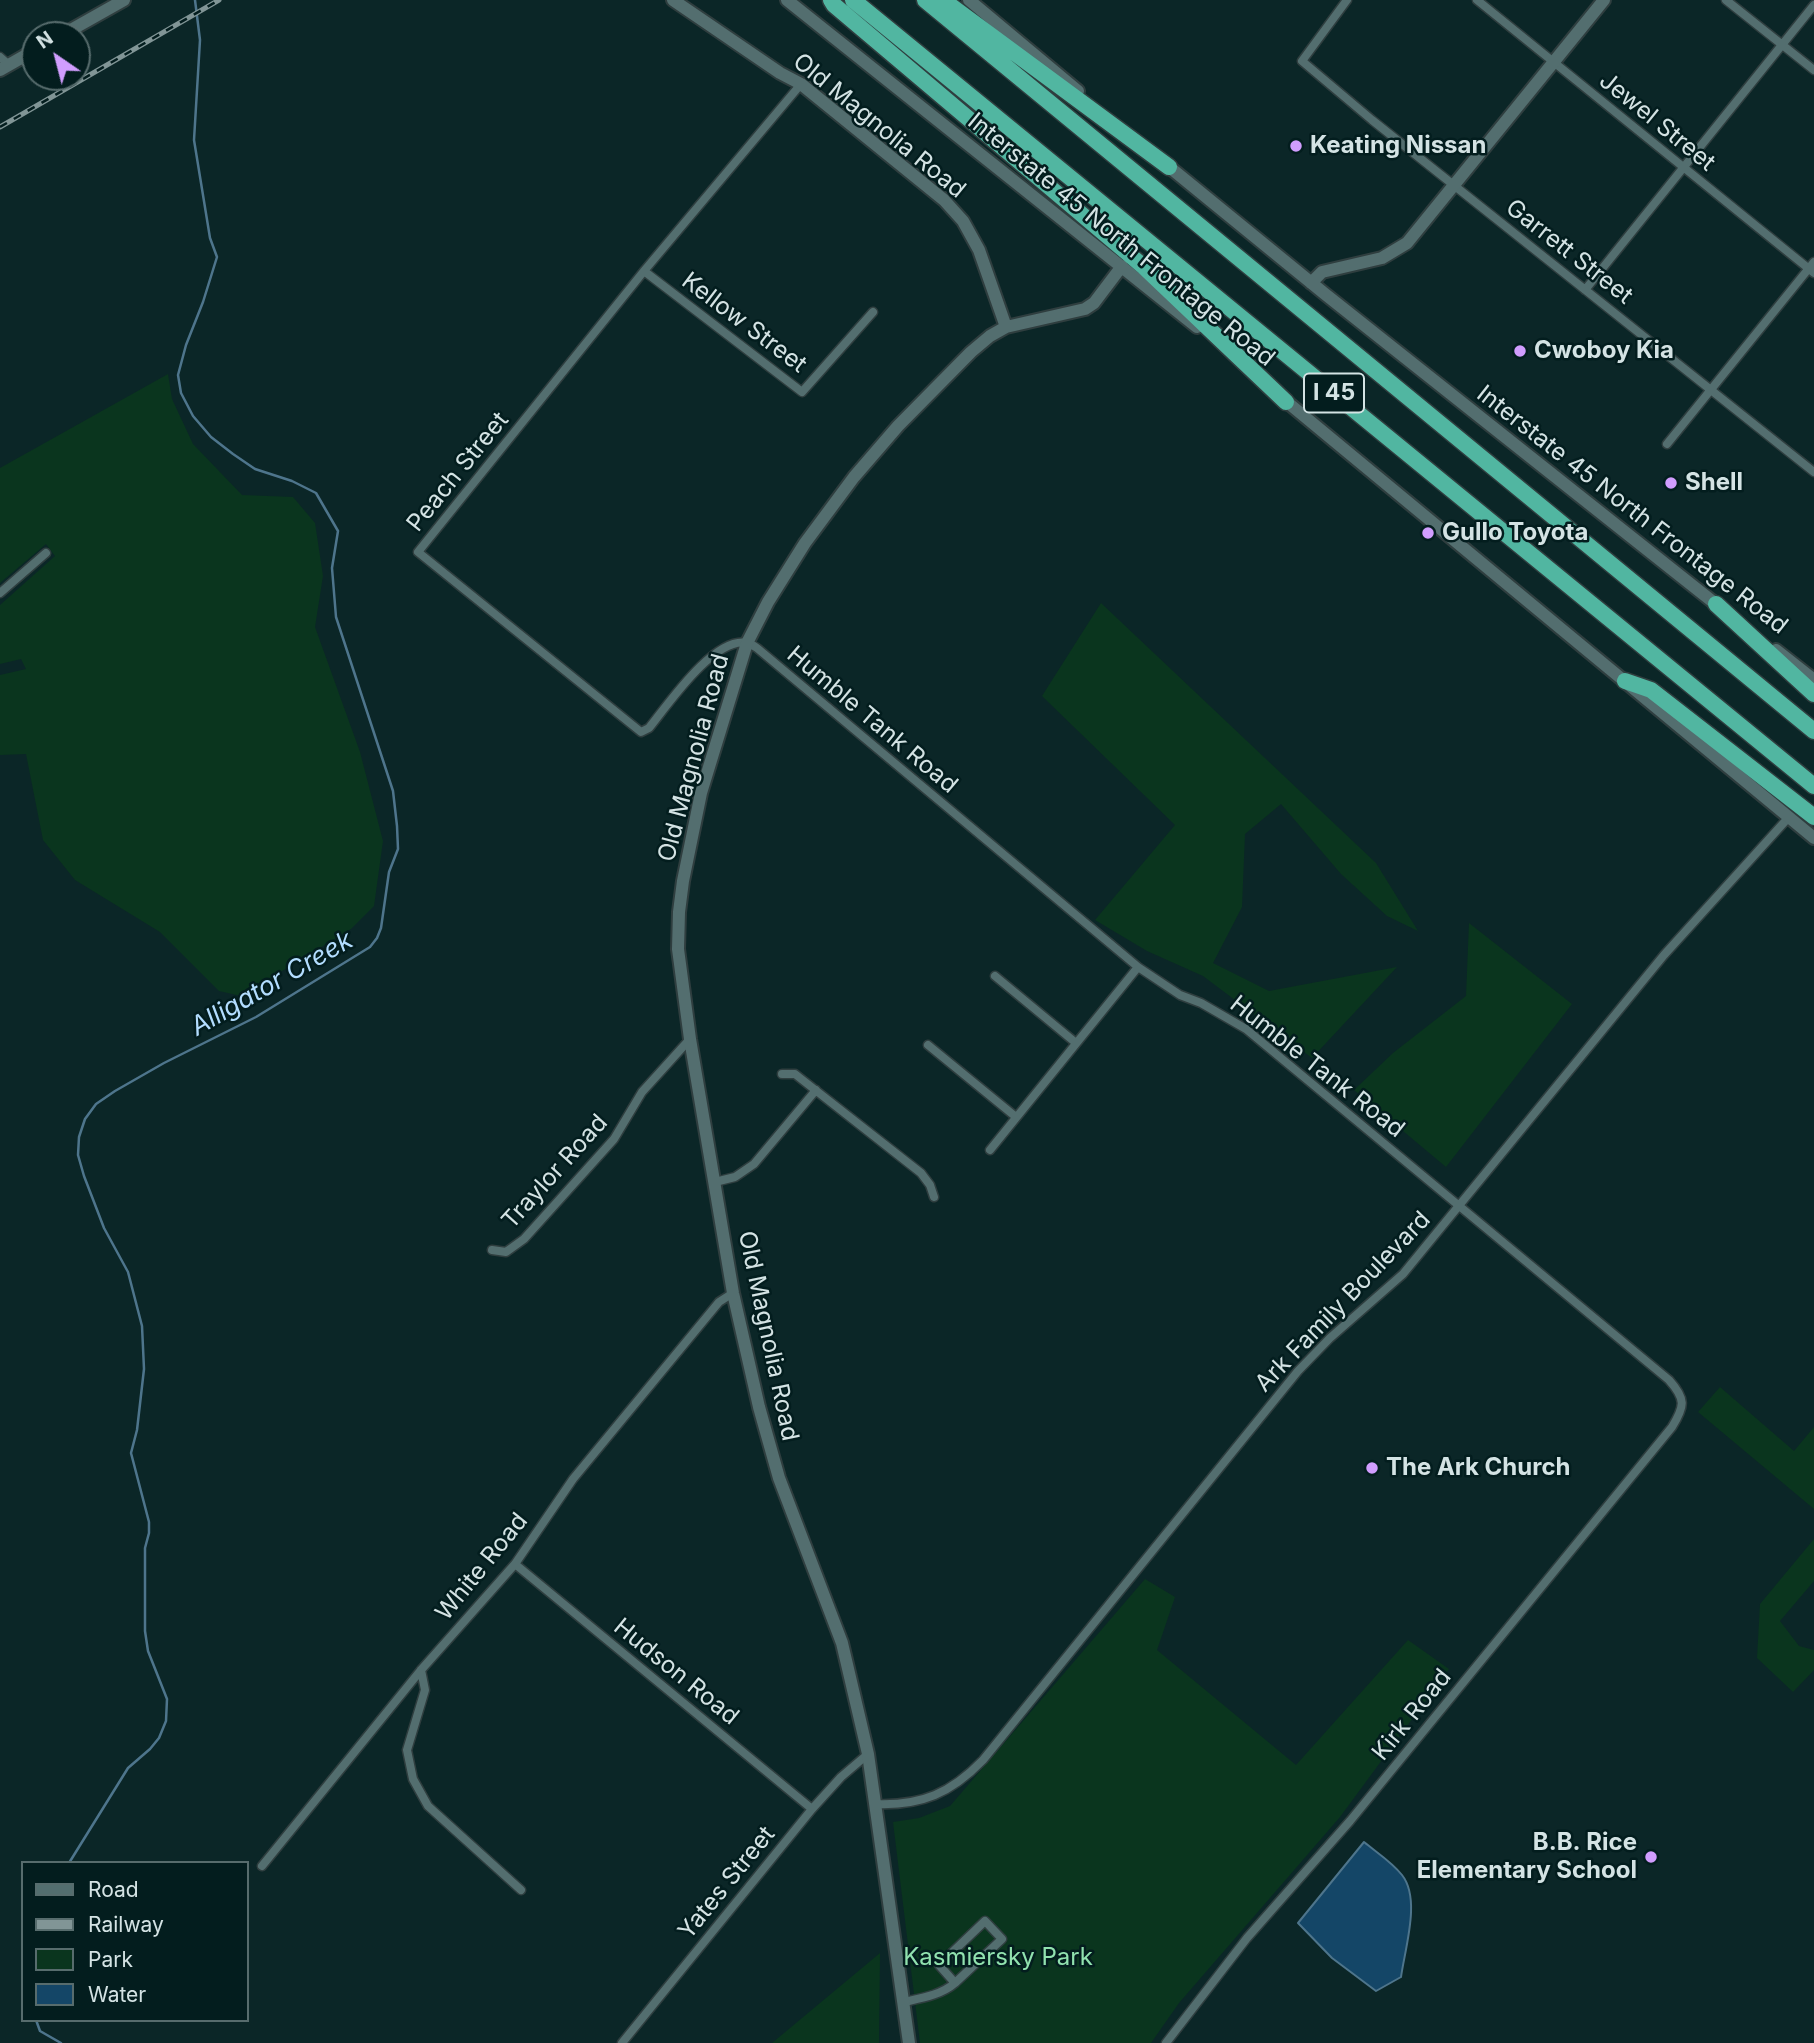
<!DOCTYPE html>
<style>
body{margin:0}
#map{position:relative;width:1814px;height:2043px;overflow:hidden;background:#0b2627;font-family:Inter,sans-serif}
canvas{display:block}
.legend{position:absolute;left:21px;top:1861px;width:228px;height:161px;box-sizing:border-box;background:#031d1e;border:2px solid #576c6d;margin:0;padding:9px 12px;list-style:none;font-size:21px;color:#d4e3e4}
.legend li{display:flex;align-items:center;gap:14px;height:35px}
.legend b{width:35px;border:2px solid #576c6d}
.north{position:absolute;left:21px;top:21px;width:70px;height:70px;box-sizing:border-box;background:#031d1e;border:2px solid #576c6d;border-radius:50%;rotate:325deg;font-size:19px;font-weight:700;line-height:28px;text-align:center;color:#d4e3e4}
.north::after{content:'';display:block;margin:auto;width:24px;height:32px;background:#d19dfe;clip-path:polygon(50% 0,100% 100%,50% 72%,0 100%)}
</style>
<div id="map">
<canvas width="1814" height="2043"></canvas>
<ul class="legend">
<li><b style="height:9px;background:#536e6f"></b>Road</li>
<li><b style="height:9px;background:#819596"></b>Railway</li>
<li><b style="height:19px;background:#0a351e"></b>Park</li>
<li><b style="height:19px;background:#144667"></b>Water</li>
</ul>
<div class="north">N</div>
</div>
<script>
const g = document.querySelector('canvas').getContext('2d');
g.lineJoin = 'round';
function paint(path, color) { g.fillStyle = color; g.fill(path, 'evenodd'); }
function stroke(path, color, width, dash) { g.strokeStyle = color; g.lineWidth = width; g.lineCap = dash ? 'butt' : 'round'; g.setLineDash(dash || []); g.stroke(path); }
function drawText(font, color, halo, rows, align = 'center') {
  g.font = font + ' Inter,sans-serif'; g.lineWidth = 5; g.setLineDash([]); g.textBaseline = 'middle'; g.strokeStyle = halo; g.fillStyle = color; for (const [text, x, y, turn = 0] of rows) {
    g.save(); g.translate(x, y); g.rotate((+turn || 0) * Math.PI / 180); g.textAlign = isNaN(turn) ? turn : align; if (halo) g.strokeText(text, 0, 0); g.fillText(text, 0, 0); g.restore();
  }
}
const green = new Path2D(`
 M168 374 172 399 193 444 242 495 293 497 315 523 323 576 315 627 360 752 383 841 374 906 351 929 241 996 219 991 160 932 75 880 43 840 26 754 0 755V675L26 669 21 659 0 664V605L55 556 46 544 0 583V468Z
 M1101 603 1376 863 1418 931 1387 916 1341 874 1281 804 1245 834 1242 907 1213 963 1269 991 1397 967 1312 1058 1203 976 1147 951 1095 920 1175 825 1042 696Z
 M1469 923 1572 1004 1446 1167 1354 1090 1393 1053 1466 996Z
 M1720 1387 1794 1451 1814 1427V1509L1698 1412Z
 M1814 1539V1581L1780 1621 1799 1646 1814 1650V1670L1793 1692 1757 1658 1760 1604Z
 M1145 1579 1175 1597 1157 1650 1296 1765 1408 1640 1449 1669 1340 1817 1179 2003 1151 2043H920L893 1822 919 1818 950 1806Z
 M880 1953 879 2043H772Z`);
const water = new Path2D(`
 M1364 1842C1376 1852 1392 1862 1402 1875 1421 1899 1405 1948 1401 1977L1376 1991 1332 1958 1298 1923Z`);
const stream = new Path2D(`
 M69 1863 128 1768 150 1749 159 1738 166 1721 167 1699 148 1651 145 1631V1548L149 1533V1522L131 1453 137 1430 144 1369 142 1326 128 1272 104 1228 84 1176 78 1155 79 1137 85 1119 96 1104 115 1091 164 1063 256 1017 370 947 377 938 381 928 389 872 398 849 397 826 393 791 336 617 332 568 338 531 316 493 292 481 255 469 233 454 211 437 193 416 181 393 178 375 186 345 203 302 217 257 210 238 194 140 200 40 195 0
 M36 2020 40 2031 61 2043`);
const street = new Path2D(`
 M1347 0 1302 61 1372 120 1814 472
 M1477 0 1814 273
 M1726 0 1814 70
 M0 57 9 65
 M801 84 644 271 418 552 641 732 649 728C667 706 714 636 747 643 751 644 754 646 757 648L1138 967 1180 995 1201 1003 1246 1029 1669 1380C1686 1399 1685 1406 1672 1427L1350 1821 1247 1938 1166 2043
 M644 271 802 392 873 312
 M1585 290 1814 5
 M1667 444 1814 262
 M0 593 46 553
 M995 976 1076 1043
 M928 1045 1016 1117
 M782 1074H795L800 1078 921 1173 930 1185 934 1197
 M990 1150 1138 967
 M715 1182 735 1177 754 1164 816 1090
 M492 1250 506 1252 524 1239 614 1139 642 1092 690 1039
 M515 1564 812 1809
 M421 1670 425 1690 407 1750 413 1779 428 1806 521 1890
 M875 1804C922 1806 951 1793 983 1760L1298 1371 1330 1338 1403 1274 1664 955 1789 817
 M262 1866 421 1670 515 1564 573 1479 719 1302 733 1293
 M904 2002C922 1998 941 1995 955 1983L1002 1939 985 1921 939 1965 955 1983
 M622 2043 812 1809 841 1777 868 1754`);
const secondary = new Path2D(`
 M673 0 780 73 801 84 944 200 963 221 979 250 1006 327 990 336 971 352 898 426 854 477 805 543 768 602 747 643 701 793 683 881 679 912 678 949 690 1039 733 1293 759 1407 779 1478 842 1643 868 1754 909 2043
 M787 0 1197 327
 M969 0 1078 91
 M62 35 124 0
 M0 70 35 50
 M1162 161 1325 294 1722 609
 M1311 283 1322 272 1382 258 1407 243 1604 0
 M1006 327 1085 309 1094 303 1122 266
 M1281 397 1814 838
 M1776 650 1814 680`);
const highway = new Path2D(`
 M831 0 834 5 1144 267 1286 402
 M853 0 1814 786
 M925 0 1814 731
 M943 0 1169 167
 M1716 604 1814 694
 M1625 681 1651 690 1814 817`);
const rail = new Path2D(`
 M0 127 219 0`);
const markers = [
 [1296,146,7,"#d19dfe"],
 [1520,351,7,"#d19dfe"],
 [1671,483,7,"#d19dfe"],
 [1428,533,7,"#d19dfe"],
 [1372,1468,7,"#d19dfe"],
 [1651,1857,7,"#d19dfe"]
];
const shields = [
 [1334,393,60]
];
const shieldNames = [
 ["I 45",1334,393]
];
const streetNames = [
 ["Jewel Street",1657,122,39],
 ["Old Magnolia Road",879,126,39],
 ["Interstate 45 North Frontage Road",1121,240,39],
 ["Garrett Street",1569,252,38],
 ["Kellow Street",744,323,37],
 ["Peach Street",458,472,-51],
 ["Interstate 45 North Frontage Road",1632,510,38],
 ["Humble Tank Road",872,720,40],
 ["Old Magnolia Road",694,758,-75],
 ["Humble Tank Road",1317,1067,38],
 ["Traylor Road",555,1172,-48],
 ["Ark Family Boulevard",1343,1302,-46],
 ["Old Magnolia Road",768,1336,78],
 ["White Road",482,1567,-51],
 ["Hudson Road",676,1672,39],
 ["Kirk Road",1412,1715,-51],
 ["Yates Street",727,1883,-51]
];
const poiNames = [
 ["Keating Nissan",1310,146],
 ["Cwoboy Kia",1534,351],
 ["Shell",1685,483],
 ["Gullo Toyota",1442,533],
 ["The Ark Church",1386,1468],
 ["B.B. Rice",1637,1843,"right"],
 ["Elementary School",1637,1871,"right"]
];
const parkNames = [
 ["Kasmiersky Park",998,1958]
];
const waterNames = [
 ["Alligator Creek",272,984,-30]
];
paint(green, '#0a351e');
paint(water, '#144667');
stroke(water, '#4e758c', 2);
stroke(stream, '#4e758c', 2.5);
stroke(street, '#2f3e3f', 11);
stroke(secondary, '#2f3e3f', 16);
stroke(highway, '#2f3e3f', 19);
stroke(street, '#536e6f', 8);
stroke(secondary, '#536e6f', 12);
stroke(highway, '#51b6a1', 16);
stroke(rail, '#819596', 5);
stroke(rail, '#031d1e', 2.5, [8]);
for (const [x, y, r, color] of markers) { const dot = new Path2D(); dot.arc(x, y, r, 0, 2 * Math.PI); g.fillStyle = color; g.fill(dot); stroke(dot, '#031d1e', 2.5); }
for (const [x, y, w] of shields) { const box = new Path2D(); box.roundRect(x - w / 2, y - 19.5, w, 39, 5); g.fillStyle = '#031d1e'; g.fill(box); stroke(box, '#d4e3e4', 2); }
drawText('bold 23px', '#d4e3e4', null, shieldNames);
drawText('24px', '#d4e3e4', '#031d1e', streetNames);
drawText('bold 24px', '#d4e3e4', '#031d1e', poiNames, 'left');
drawText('24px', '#91e2af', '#031d1e', parkNames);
drawText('italic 26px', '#b3ddff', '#031d1e', waterNames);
</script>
